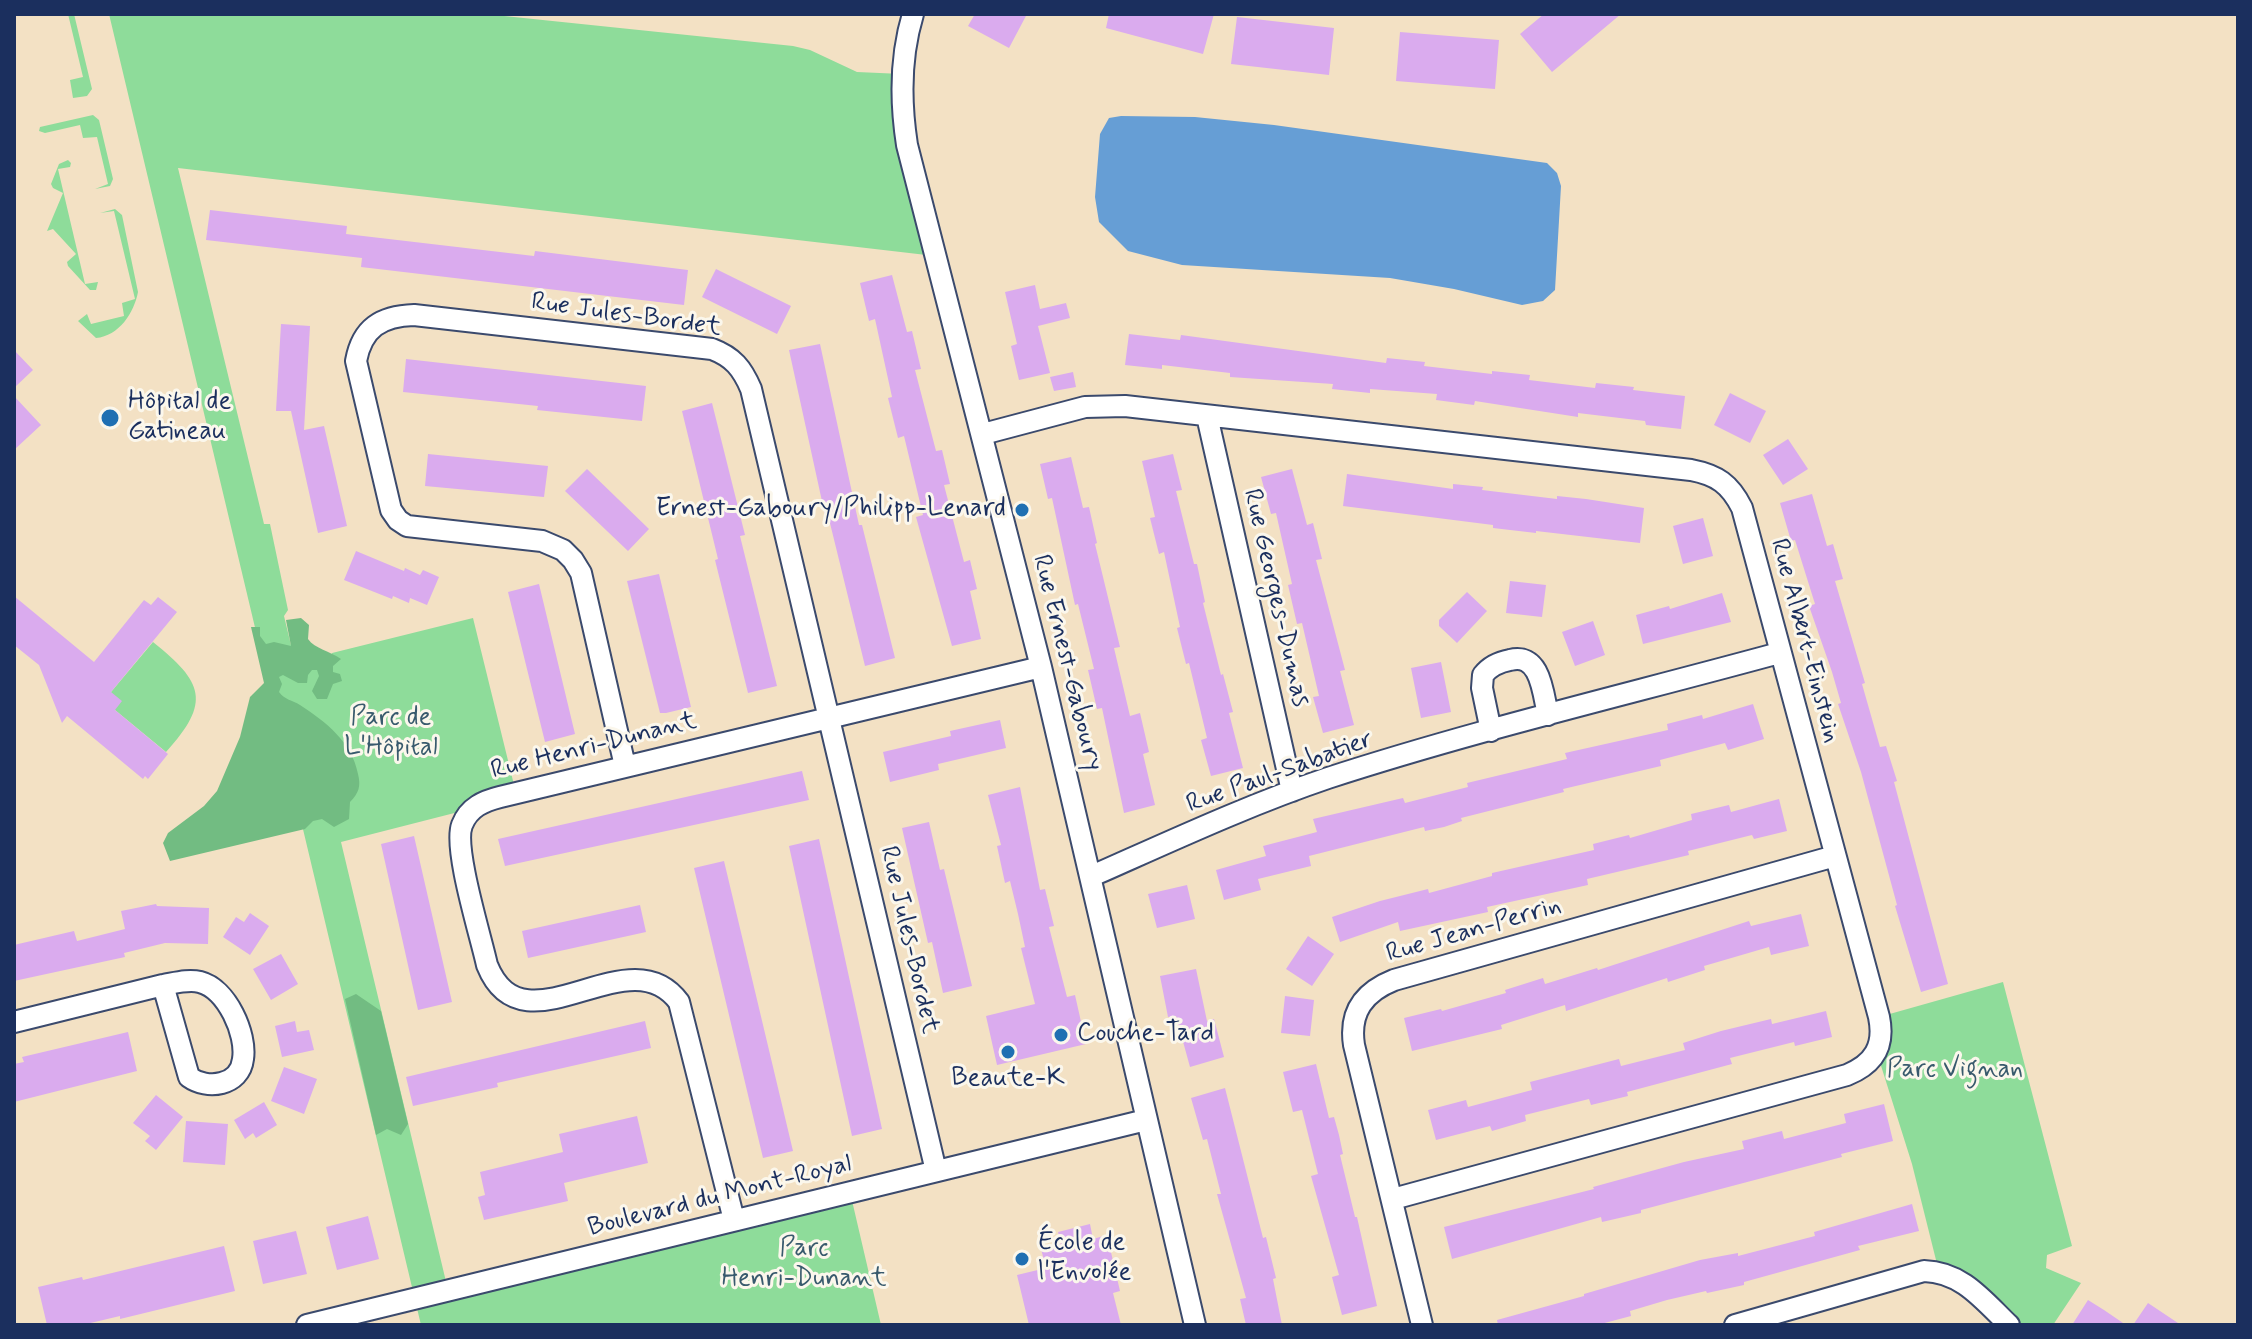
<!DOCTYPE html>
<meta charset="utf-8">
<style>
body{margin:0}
#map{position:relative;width:2252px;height:1339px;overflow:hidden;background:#f3e1c4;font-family:Mynerve,sans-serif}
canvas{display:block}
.frame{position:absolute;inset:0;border:16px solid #1b2f5e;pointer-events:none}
</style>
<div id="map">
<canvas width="2252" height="1339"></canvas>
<div class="frame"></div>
</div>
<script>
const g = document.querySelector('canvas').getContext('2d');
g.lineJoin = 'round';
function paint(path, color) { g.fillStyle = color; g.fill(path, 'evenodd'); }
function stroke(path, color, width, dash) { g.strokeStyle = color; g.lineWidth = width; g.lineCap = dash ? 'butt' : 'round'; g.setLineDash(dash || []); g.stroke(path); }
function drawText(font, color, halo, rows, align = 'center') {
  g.font = font + ' Mynerve,sans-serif'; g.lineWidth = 6; g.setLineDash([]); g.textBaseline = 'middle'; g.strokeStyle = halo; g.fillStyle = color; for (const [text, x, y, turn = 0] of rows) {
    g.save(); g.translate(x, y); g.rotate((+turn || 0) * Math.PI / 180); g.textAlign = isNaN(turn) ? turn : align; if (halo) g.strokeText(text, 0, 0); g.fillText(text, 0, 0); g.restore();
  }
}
const green = new Path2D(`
 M68 14H74L92 89 87 96 73 98 70 80 83 77Z
 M109 14H485L793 46 810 50 857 72 902 74 935 256 178 168 264 524H270L288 610 284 616 296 666 330 658 332 653 473 618 516 793 474 808 341 842 448 1290 850 1192 881 1325H421Z
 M93 115 99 120 113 179 110 186 95 189 108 184 97 137 83 138 80 125 45 133 39 131 40 127Z
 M68 160 71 163 70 167 58 169 85 284 98 282 96 290H90L68 266 67 262 76 254 53 229 47 231 63 193 53 188 51 184 59 164Z
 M115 209 122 215 138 292C134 313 119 336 96 338L78 321 87 314 91 324 124 316 122 303 135 299 114 211 100 213Z
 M153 642C203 682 212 702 166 752L115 710 111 692Z
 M2003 982 2072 1246 2047 1255 2046 1268 2081 1283 2053 1325H2009L1939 1272 1912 1164 1877 1053 1879 1017Z`);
const forest = new Path2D(`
 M301 618 309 625 308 639C315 649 330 651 341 659L333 666V672L340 674 342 681 333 684 327 699H317L312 691 319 676 317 670H312L308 675 307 683H298L283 675 279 677 282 684 279 692C285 700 292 700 300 705 326 722 352 742 358 774 361 786 359 793 350 802L349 819 334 827 322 819 313 821 305 829 170 861 163 843 168 833 204 806 217 791 240 737 250 697 264 683 251 627H260V636L266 644 274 642 291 646 286 620Z
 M356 994 381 1011 408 1124 401 1135 387 1129 376 1135 345 999Z`);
const water = new Path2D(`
 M1121 116 1195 117 1274 125 1547 163 1557 173 1561 186 1555 290 1543 301 1522 305 1454 289 1390 278 1182 265 1128 251 1099 222 1095 197 1100 134 1109 118Z`);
const building = new Path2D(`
 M975 14H1027L1009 48 968 26Z
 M1109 14H1214L1203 54 1106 28Z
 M1544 14H1621L1552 72 1520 34Z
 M1237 17 1334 28 1329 75 1231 64Z
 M1400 32 1499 40 1495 89 1396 81Z
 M210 210 347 226 346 234 534 256 535 251 688 270 684 305 361 267 362 258 206 240Z
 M716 269 791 306 777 334 702 297Z
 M892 275 907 332 912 331 921 369 915 370 936 451 942 450 950 484 944 485 964 562 970 560 977 589 970 591 981 639 952 646 916 517 923 515 904 436 898 438 888 398 892 397 875 319 869 321 860 283Z
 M1035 285 1040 309 1066 303 1070 318 1038 326 1050 373 1019 380 1011 346 1017 344 1005 292Z
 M281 324 310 326 304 430 324 426 347 526 318 533 291 411H276Z
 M1129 334 1180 340 1181 335 1386 363 1387 358 1425 362 1424 366 1492 374V371L1530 375 1529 380 1595 388 1596 383 1634 387 1633 390 1685 396 1681 429 1646 425 1645 421 1578 413V417L1475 401 1474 405 1436 400 1437 394 1370 389V393L1332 389 1333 384 1230 377V373L1162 365V369L1125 365Z
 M820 344 859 525H862L895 658 865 666 828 515H825L789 350Z
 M14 350 33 370 14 388Z
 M406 359 646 386 642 421 537 410 538 406 403 392Z
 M1073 372 1076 387 1054 391 1050 377Z
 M1730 393 1766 411 1750 443 1714 425Z
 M14 396 41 425 14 450Z
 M712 403 745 535 740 536 777 686 748 693 715 560 718 559 682 411Z
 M1788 439 1808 469 1783 485 1763 455Z
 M428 454 548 466 544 497 425 486Z
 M1173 454 1182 490 1176 491 1194 564H1197L1205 602 1203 603 1221 675 1223 674 1233 712 1229 713 1243 768 1211 776 1201 740 1207 738 1189 663 1186 664 1177 628 1180 627 1164 552 1159 554 1150 518 1155 517 1142 461Z
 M1071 457 1083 508 1089 507 1097 543 1095 544 1120 647 1114 648 1130 716 1140 713 1149 752 1143 754 1155 805 1124 813 1102 708 1097 709 1088 670 1094 669 1078 604 1075 605 1052 498 1048 499 1040 464Z
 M587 469 649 529 628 551 565 491Z
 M1292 469 1307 525 1313 523 1322 559 1316 560 1345 670 1340 671 1354 725 1323 733 1313 697 1319 696 1302 623 1297 624 1288 585 1292 584 1276 513 1271 514 1261 477Z
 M1347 474 1453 489V484L1483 487 1482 490 1557 499V496L1586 499 1644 508 1640 543 1536 531V533L1493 528V525L1343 506Z
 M1812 494 1827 546 1833 544 1843 579 1835 581 1865 683 1862 684 1880 747 1886 746 1897 781 1894 782 1948 984 1921 992 1895 906 1897 905 1861 772 1838 704 1841 703 1832 672 1809 606 1815 604 1795 540 1791 541 1780 503Z
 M1703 518 1713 556 1683 564 1673 526Z
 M356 551 404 571 405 568 420 575 423 570 439 577 427 605 410 598 409 603 393 596 392 599 344 580Z
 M659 574 691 707 666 713H660L627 581Z
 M1510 581 1546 585 1542 617 1506 613Z
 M539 584 575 734 545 742 508 592Z
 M1467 592 1487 611 1457 643 1439 626V620Z
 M1722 593 1731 622 1643 644 1636 615 1669 606 1670 609Z
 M14 596 94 662 144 600 151 605 158 597 177 612 111 692 122 701 115 710 168 754 148 779 145 776 143 779 67 716 62 723 39 665 14 645Z
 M1593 621 1605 655 1575 666 1562 632Z
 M1441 662 1451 712 1421 718 1411 668Z
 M1753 704 1764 739 1728 750 1725 743 1660 760 1661 766 1563 789 1564 792 1461 818 1462 821 1444 827 1425 831 1424 827 1309 856 1311 866 1258 879 1261 890 1224 900 1216 870 1266 856 1263 846 1317 832 1313 819 1403 798 1405 803 1468 787 1467 783 1567 759 1565 753 1668 730 1667 724 1702 715 1703 719Z
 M1000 720 1006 748 938 764 939 770 890 782 883 752 951 736 950 731Z
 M802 771 809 800 505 866 498 839Z
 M1020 787 1040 890 1045 889 1054 926 1049 927 1067 997 1075 995 1086 1044 997 1065 986 1016 1035 1004 1021 948 1025 947 1018 914 1010 881 1005 883 997 846 1001 845 988 795Z
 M1779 799 1787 831 1754 839 1752 835 1688 851 1689 855 1587 879 1588 885 1487 907 1488 912 1400 931 1398 922 1340 942 1332 917 1380 901 1428 889 1429 893 1492 876V873L1594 850 1593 844 1629 835 1630 838 1692 820 1691 814 1729 805 1731 812Z
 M929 822 940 870 944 869 972 986 943 993 932 942 928 943 902 828Z
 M414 836 452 1002 418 1010 381 844Z
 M819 839 882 1129 852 1136 789 846Z
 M724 861 793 1151 763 1158 694 868Z
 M1187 885 1195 919 1157 928 1148 894Z
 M156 904 157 906 209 908 208 944 165 943 124 953 125 957 14 981V945L74 931 77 941 125 929 121 911Z
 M640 905 646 932 528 958 522 931Z
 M250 913 269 926 250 955 223 937 236 917 244 922Z
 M1801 914 1809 946 1771 955 1769 947 1704 966 1705 970 1668 982 1667 978 1566 1011 1565 1005 1501 1025 1502 1029 1412 1051 1404 1018 1441 1009 1442 1011 1506 993 1505 990 1543 978 1545 984 1597 968 1598 970 1749 921 1751 926Z
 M1308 936 1334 954 1312 986 1286 969Z
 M281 954 298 984 271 1000 253 969Z
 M1196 969 1207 1021 1214 1019 1224 1057 1190 1067 1176 1016 1168 1017 1160 976Z
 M1285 996 1314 1000 1310 1036 1281 1033Z
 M1826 1011 1832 1037 1795 1046 1794 1042 1730 1058 1732 1064 1627 1092 1628 1096 1591 1105 1589 1099 1525 1115 1526 1121 1492 1131 1490 1126 1436 1140 1428 1110 1466 1100 1468 1107 1532 1090 1530 1082 1619 1059 1621 1066 1685 1050 1683 1043 1721 1031 1771 1019 1772 1024Z
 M295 1021 297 1032 309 1030 314 1050 282 1057 275 1026Z
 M645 1021 651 1048 497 1083 498 1087 413 1106 406 1077Z
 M128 1032 137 1071 14 1102V1064L24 1062 22 1057Z
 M1316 1064 1329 1118 1334 1117 1339 1135 1343 1154 1340 1155 1355 1217H1357L1377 1306 1342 1315 1332 1277 1339 1275 1311 1176 1318 1174 1302 1110 1293 1112 1283 1072Z
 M284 1067 317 1079 304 1114 271 1101Z
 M1225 1088 1263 1238 1266 1237 1276 1278 1273 1279 1282 1325H1246L1240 1299 1246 1298 1217 1194H1221L1207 1139 1203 1140 1191 1098Z
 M156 1095 183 1117 156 1150 145 1141 150 1136 133 1123Z
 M264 1102 277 1125 256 1138 253 1133 245 1139 234 1120Z
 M1884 1104 1893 1141 1841 1154 1842 1157 1641 1210V1213L1602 1222 1601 1217 1452 1259 1444 1227 1594 1189 1593 1187 1684 1162 1744 1149 1742 1141 1782 1131 1784 1139 1846 1123 1844 1114Z
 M637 1116 648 1163 564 1183 568 1201 484 1220 478 1197 485 1195 480 1172 563 1152 559 1134Z
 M186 1121 228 1124 225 1165 183 1162Z
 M1912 1204 1919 1231 1858 1246 1860 1250 1744 1282V1285L1707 1293 1706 1291 1667 1300 1630 1311 1631 1316 1597 1325H1498L1497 1320 1584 1296V1294L1700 1260 1738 1253V1256L1815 1236 1814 1232Z
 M368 1216 379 1259 337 1270 326 1227Z
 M1090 1224 1093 1239 1107 1235 1120 1291 1113 1293 1121 1325H1029L1017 1275 1046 1268 1041 1249 1061 1244 1058 1232Z
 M296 1231 307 1274 263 1284 253 1241Z
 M224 1246 235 1291 120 1319V1316L82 1325H47L38 1287 82 1277 83 1280Z
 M2088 1300 2104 1310 2126 1325H2072Z
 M2148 1303 2181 1325H2133Z`);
const minor = new Path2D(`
 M913 14C900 57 900 100 907 145L1041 667 1195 1325
 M1207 416 1292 791
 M983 434 1085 407 1125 406 1691 470C1717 475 1730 484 1742 508L1879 1017C1885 1046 1874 1064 1847 1075L1393 1199
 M1491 731 1482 688 1483 675C1490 666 1499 662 1510 660 1541 652 1543 694 1548 715
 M625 766 581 573 573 560 563 550 542 541 407 526 398 520 391 510 356 361C362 328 381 316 414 315L712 349C733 357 742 368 751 389L936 1171
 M1092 876C1169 842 1248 805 1328 778 1476 730 1629 694 1779 653
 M14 1022 163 985C175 983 188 979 200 982 227 989 247 1034 243 1059 240 1086 207 1090 189 1077L163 985
 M734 1220 679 1002C628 933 524 1057 487 965 481 937 453 848 462 825 469 807 484 801 500 797L1041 667
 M307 1325 1146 1120
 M1422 1325 1354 1045C1349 1012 1364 992 1394 980L1835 856
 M1735 1325 1924 1271C1962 1272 1983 1300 2009 1325`);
const markers = [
 [110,418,10,"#1f6fb2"],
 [1022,510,8,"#1f6fb2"],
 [1061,1035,8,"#1f6fb2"],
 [1008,1052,8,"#1f6fb2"],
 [1022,1259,8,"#1f6fb2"]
];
const streetNames = [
 ["Rue Jules-Bordet",626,316,8],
 ["Rue Georges-Dumas",1275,598,77],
 ["Rue Albert-Einstein",1804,641,75],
 ["Rue Ernest-Gaboury",1066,663,76],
 ["Rue Henri-Dunant",594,747,-14],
 ["Rue Paul-Sabatier",1280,773,-20],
 ["Rue Jean-Perrin",1474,931,-16],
 ["Rue Jules-Bordet",908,940,77],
 ["Boulevard du Mont-Royal",720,1197,-14]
];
const poiNames = [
 ["Hôpital de",128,403],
 ["Gatineau",128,433],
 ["Ernest-Gaboury/Philipp-Lenard",1006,510,"right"],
 ["Couche-Tard",1077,1035],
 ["Beaute-K",1008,1080,"center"],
 ["École de",1038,1244],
 ["l'Envolée",1038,1274]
];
const parkNames = [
 ["Parc de",391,719],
 ["L'Hôpital",391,749],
 ["Parc Vignan",1955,1071],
 ["Parc",804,1250],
 ["Henri-Dunant",804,1280]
];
paint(green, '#8edc9a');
paint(forest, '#72bc82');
paint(water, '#669ed5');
paint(building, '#daabee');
stroke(minor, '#3b4a6d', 24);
stroke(minor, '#fff', 20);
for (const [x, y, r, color] of markers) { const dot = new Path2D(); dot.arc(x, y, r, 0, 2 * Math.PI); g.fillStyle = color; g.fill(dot); stroke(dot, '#fbf7ec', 3); }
drawText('26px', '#1b2f5e', '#fbf7ec', streetNames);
drawText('26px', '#1b2f5e', '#fbf7ec', poiNames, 'left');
drawText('26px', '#385a6d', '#fbf7ec', parkNames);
</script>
